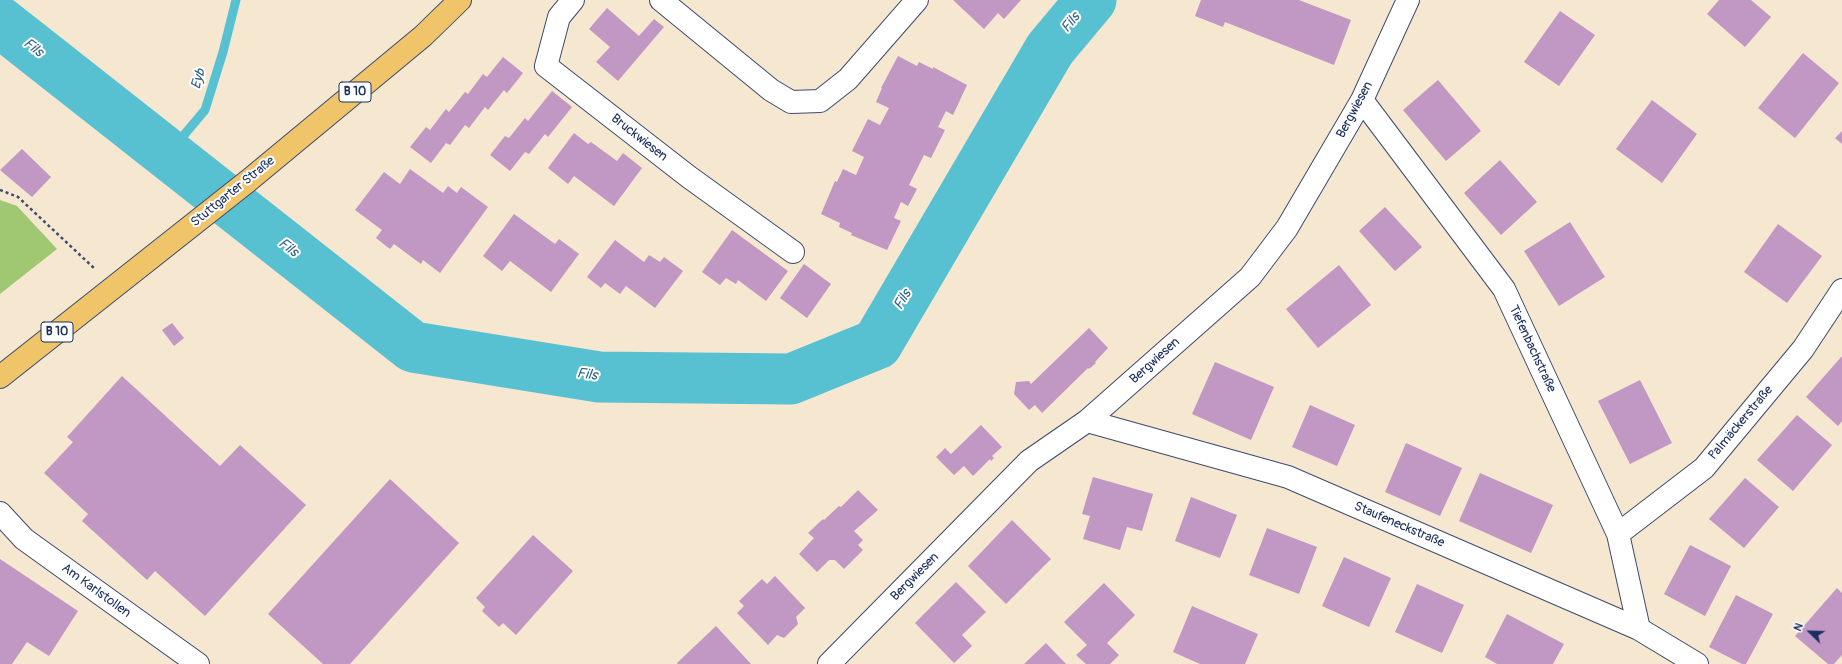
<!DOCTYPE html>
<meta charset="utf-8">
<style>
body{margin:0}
#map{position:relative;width:1842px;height:664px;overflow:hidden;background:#f6e7d1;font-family:Pangolin,sans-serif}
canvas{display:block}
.north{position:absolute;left:1790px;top:612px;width:40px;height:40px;-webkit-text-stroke:3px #fff;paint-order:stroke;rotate:293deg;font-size:11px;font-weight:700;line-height:16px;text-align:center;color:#1b2f5e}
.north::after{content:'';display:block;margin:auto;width:14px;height:18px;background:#1b2f5e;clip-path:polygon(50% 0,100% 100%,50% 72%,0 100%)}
</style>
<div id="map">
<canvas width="1842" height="664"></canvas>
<div class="north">N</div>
</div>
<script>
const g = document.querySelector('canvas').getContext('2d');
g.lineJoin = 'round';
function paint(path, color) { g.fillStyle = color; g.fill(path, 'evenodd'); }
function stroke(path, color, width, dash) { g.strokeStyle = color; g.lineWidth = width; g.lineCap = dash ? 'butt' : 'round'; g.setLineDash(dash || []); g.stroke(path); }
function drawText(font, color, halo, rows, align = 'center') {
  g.font = font + ' Pangolin,sans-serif'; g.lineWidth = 4; g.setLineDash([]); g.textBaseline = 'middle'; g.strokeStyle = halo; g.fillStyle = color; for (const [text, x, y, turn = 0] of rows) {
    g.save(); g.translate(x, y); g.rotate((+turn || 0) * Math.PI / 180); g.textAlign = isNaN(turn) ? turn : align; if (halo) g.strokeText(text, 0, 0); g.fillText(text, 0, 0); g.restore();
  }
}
const green = new Path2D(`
 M0 200 17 206 57 249 0 294Z`);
const stream = new Path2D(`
 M168 154 205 110 223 52 236 0`);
const river = new Path2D(`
 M0 22 413 347 599 377 791 379 877 344 1050 49 1091 0`);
const building = new Path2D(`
 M953 0H1021L1004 19 998 13 984 29Z
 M1201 0H1299L1351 20 1334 65 1225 22 1223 27 1195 16Z
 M1719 0H1751L1771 17 1745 47 1707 14Z
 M607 8 639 36 654 19 664 27 618 81 596 62 610 47 589 29Z
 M1560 11 1595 35 1559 86 1524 62Z
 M1803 53 1839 83 1795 138 1758 108Z
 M898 56 917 66 919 62 933 69V67L967 85 953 115 946 111 938 127 945 130 931 158 924 155 909 185 917 189 908 206 901 202 894 218 901 221 887 250 851 235 852 233 839 227 840 223 821 214 835 181 837 182 843 169 856 175 864 157 852 151 868 119 880 125 889 108 876 102 882 88H881Z
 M503 57 523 73 507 93 504 90 488 110 485 107 469 128 465 125 450 145 446 143 431 163 410 147 426 127 430 130 446 109 449 112 465 92 468 94 483 74 487 77Z
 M1438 80 1481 131 1446 161 1403 110Z
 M552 91 572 107 548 137 545 134 529 154 525 152 510 171 490 155 505 136 509 138 525 118 528 121Z
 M1652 100 1697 134 1662 183 1616 149Z
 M1842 131V144L1835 138Z
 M574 133 588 144 591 142 617 161 623 153 642 168 614 206 574 176 568 184 548 168Z
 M22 149 51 177 32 197 0 170Z
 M1500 160 1537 202 1501 235 1464 193Z
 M410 169 443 193 448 186 457 193 461 187 488 207 440 273 423 260 421 264 394 244 390 249 376 238 382 230 355 210 384 172 400 184Z
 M1385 207 1422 247 1395 271 1359 231Z
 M514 214 555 244 559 239 579 254 551 292 510 261 502 271 483 256Z
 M1570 222 1605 277 1559 306 1524 251Z
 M1778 224 1822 256 1787 303 1744 272Z
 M732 230 788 271 766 301 738 280 736 284 726 278 720 285 702 272Z
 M615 240 644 262 649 255 660 262 664 257 683 271 655 308 626 286 620 294 605 283 601 288 587 277Z
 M804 264 831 284 807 318 780 298Z
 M1339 265 1371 305 1318 348 1286 309Z
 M172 323 184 338 174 346 162 330Z
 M1089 328 1108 348 1095 362 1096 363 1089 369 1088 368 1042 413 1035 405 1029 410 1014 394 1016 382 1029 381 1031 384Z
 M1842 356V421L1838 426 1806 397Z
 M1215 362 1274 387 1251 440 1192 414Z
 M122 376 220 466 240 445 306 505 205 616 155 571 147 580 82 521 88 514 44 473 73 442 67 437Z
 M1640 380 1672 443 1630 464 1598 401Z
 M1310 405 1355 425 1337 466 1292 447Z
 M1797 415 1832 445 1793 491 1757 460Z
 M981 425 1002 447 992 456 994 458 991 461 990 459 973 476 964 466 954 475 936 457 945 448 951 454Z
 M1406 443 1462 468 1440 516 1385 492Z
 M1480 473 1553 505 1531 553 1459 521Z
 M1093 477 1153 494 1142 531 1127 527 1120 550 1083 539 1090 516 1082 514Z
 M1745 478 1779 507 1744 548 1709 519Z
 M390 479 459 543 350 664H323L268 614Z
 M858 490 878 510 854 531 863 540 858 545 863 550 844 569 835 560H829L817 572 799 554 814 538 808 533 823 519 824 520 839 506 841 507Z
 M1191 497 1237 515 1220 558 1175 541Z
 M1012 520 1051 559 1006 604 968 566Z
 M1267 528 1317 547 1299 594 1249 575Z
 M533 535 573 571 516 635 503 623 499 627 482 611 485 607 476 598Z
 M1690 545 1731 566 1705 616 1664 594Z
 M1344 557 1391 578 1369 627 1322 606Z
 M0 559 78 611 49 656 27 642 12 664H0Z
 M775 576 805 608 796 617 798 624 784 638 777 635 768 645 737 613 744 606 739 601 762 579 767 584Z
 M956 582 986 612 962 635 972 646 954 663 915 623Z
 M1104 583 1135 615 1107 643 1119 655 1110 664H1086L1076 655 1087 645 1064 622Z
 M1417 584 1464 605 1442 653 1395 632Z
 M1837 588 1842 593V655L1834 664H1828L1795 636Z
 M1736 595 1773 614 1746 664H1742L1709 647Z
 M1192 606 1258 634 1245 664H1200L1173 652Z
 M1507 614 1564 644 1553 664H1497L1485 657Z
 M716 626 751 664H678L677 663Z
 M1046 643 1066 664H1024Z`);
const path = new Path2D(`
 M0 190 18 197 95 269`);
const minor = new Path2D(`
 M573 0 559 17 546 66 689 177 793 252
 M661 0 771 90 791 102 820 101 848 79 917 0
 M1362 100 1504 289 1618 534 1639 629
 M1087 421 1288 477 1639 629 1697 664
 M0 513 24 539 198 664
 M1618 534 1704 468 1803 349 1842 290
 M829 664 1029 461 1087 421 1250 277 1287 228 1362 100 1408 0`);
const primary = new Path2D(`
 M0 377 248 181 423 36 460 0`);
const shields = [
 [355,92,32],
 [57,332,32]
];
const shieldNames = [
 ["B 10",355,92],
 ["B 10",57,332]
];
const streetNames = [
 ["Bergwiesen",1355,110,-62],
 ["Bruckwiesen",639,138,38],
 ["Stuttgarter Straße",233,192,-39],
 ["Tiefenbachstraße",1532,349,65],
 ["Bergwiesen",1155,361,-42],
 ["Palmäckerstraße",1741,423,-50],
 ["Staufeneckstraße",1399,525,23],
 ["Bergwiesen",915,577,-45],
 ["Am Karlstollen",96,591,36]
];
const waterNames = [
 ["Fils",1071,23,-51],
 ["Fils",33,48,38],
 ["Eyb",199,79,-74],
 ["Fils",288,248,38],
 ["Fils",903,300,-59],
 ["Fils",587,375,8]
];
paint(green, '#a0c873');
stroke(stream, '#57c1d2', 9);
stroke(river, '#57c1d2', 51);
paint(building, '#c197c4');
stroke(minor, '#3c4b6f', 24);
stroke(primary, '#3c4b6f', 24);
stroke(path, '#3c4b6f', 2.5, [3, 3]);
stroke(minor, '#fff', 22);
stroke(primary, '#f0c469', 22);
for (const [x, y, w] of shields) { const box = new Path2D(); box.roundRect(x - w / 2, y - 10, w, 20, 3); g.fillStyle = '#fff'; g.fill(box); stroke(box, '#1b2f5e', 1); }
drawText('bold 12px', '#1b2f5e', null, shieldNames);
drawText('13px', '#1b2f5e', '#fff', streetNames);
drawText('italic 14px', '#306287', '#fff', waterNames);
</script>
